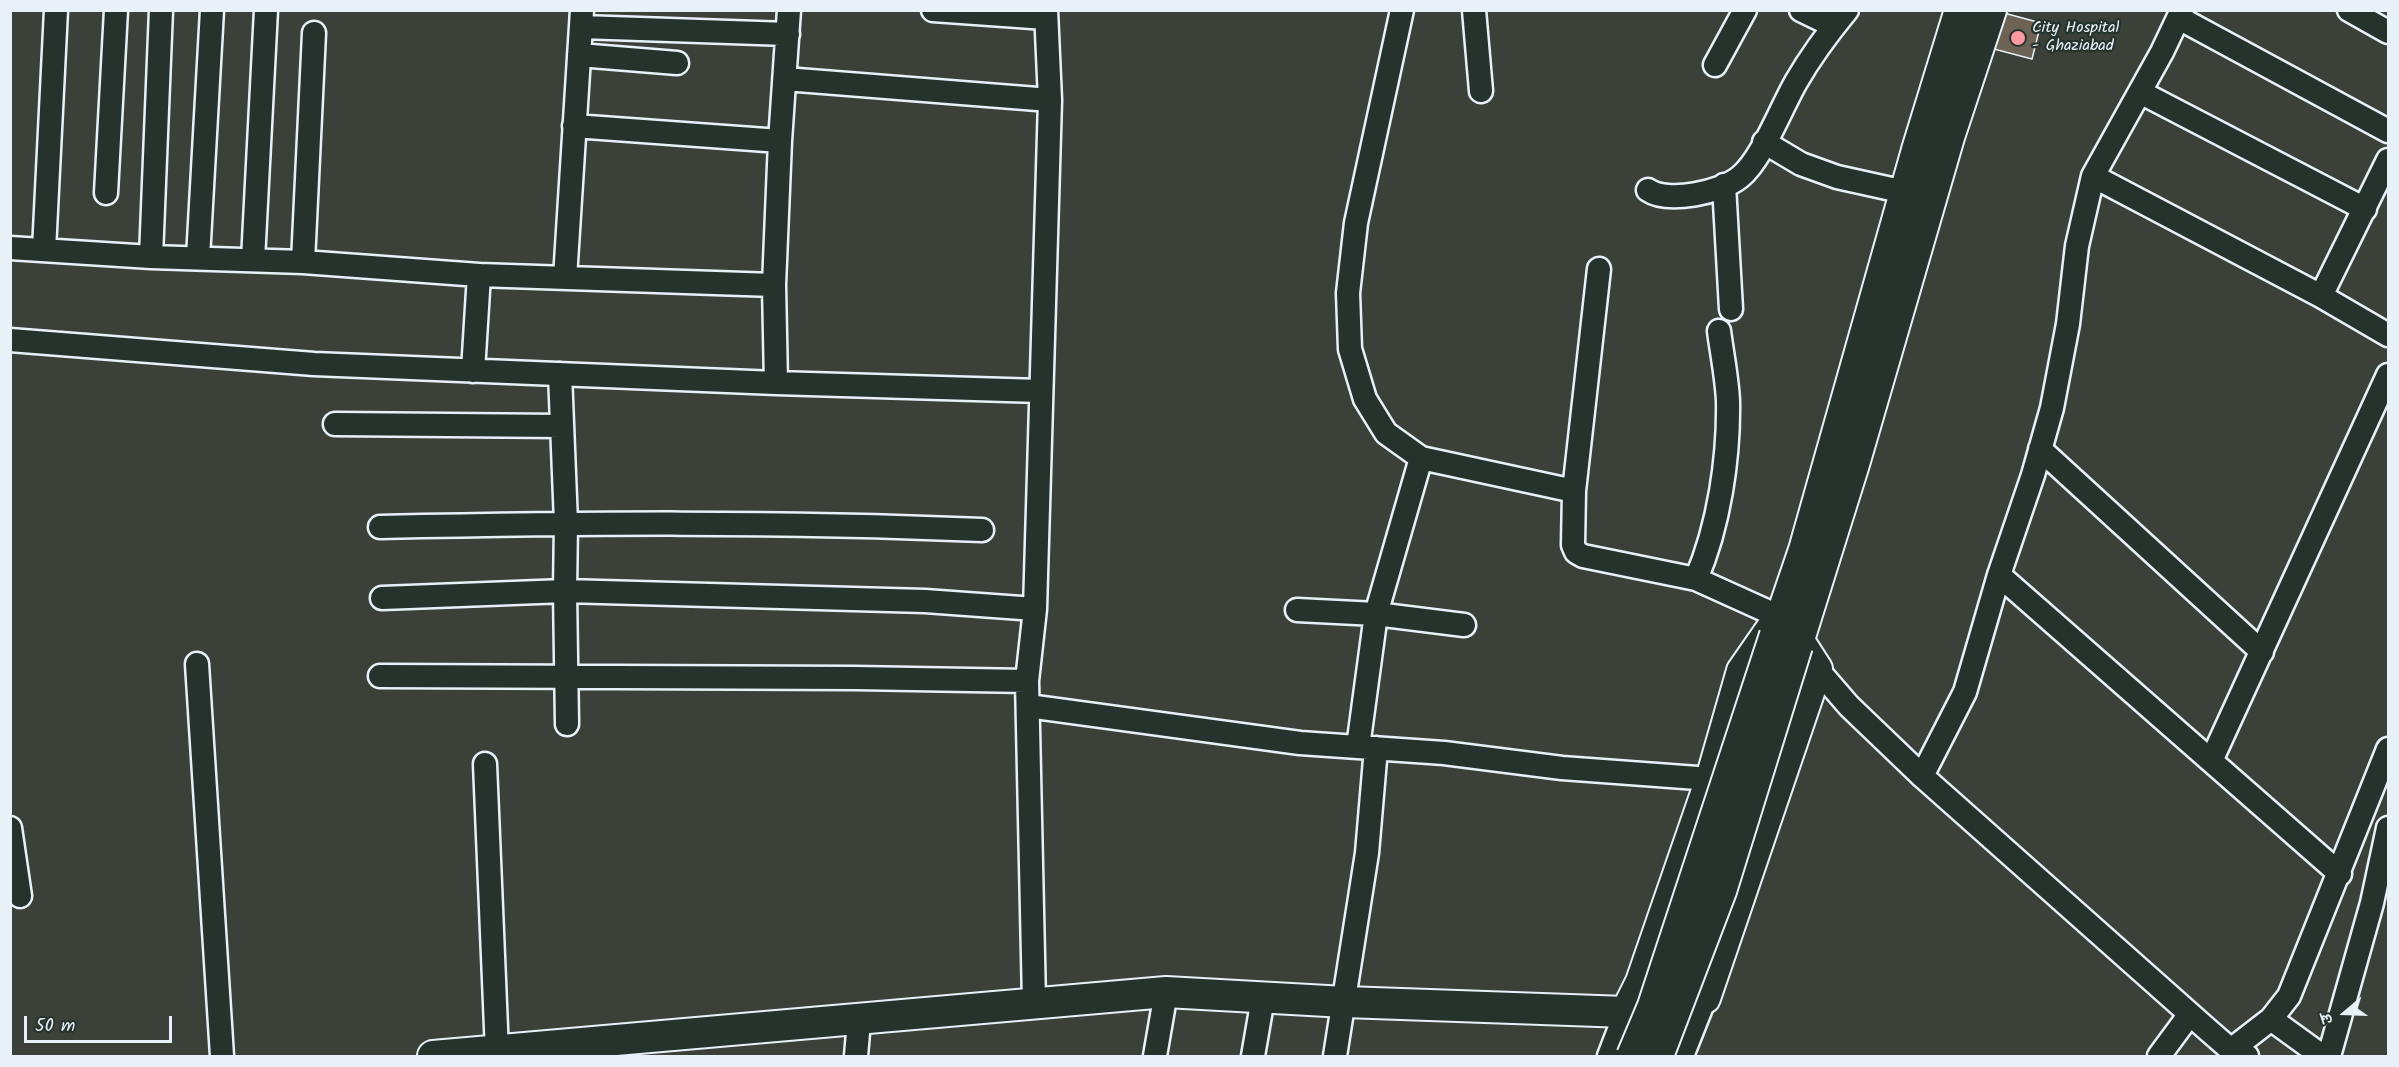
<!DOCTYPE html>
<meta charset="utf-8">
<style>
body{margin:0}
#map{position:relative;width:2399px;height:1067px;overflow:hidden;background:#3b4139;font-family:Kalam,"Playpen Sans Deva",sans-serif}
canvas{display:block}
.frame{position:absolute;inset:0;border:12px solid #e8f1f8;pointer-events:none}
.north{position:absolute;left:2315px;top:983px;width:60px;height:60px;-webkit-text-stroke:4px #26332d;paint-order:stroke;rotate:251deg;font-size:16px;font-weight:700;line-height:24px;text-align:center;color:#e8f1f8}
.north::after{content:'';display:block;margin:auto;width:21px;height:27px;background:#e8f1f8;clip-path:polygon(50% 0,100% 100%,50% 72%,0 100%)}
.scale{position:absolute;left:24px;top:1016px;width:148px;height:27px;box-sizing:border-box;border:3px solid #e8f1f8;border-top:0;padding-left:8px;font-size:18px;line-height:21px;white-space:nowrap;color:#e8f1f8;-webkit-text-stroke:4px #26332d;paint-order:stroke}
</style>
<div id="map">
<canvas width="2399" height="1067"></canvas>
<div class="frame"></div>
<div class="north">उ</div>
<div class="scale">50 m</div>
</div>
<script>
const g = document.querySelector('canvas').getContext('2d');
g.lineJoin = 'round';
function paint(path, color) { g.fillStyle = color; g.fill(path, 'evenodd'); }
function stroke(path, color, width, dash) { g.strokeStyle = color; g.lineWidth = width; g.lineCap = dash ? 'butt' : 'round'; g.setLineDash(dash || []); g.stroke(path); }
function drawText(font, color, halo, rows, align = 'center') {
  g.font = font + ' Kalam,sans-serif'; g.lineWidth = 4.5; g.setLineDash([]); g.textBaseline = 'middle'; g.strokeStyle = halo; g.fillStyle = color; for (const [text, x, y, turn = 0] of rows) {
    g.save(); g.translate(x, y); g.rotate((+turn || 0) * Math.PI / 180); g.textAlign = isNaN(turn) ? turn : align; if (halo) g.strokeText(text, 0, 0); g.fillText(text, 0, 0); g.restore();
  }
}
const building = new Path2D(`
 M2004 13 2041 23 2032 59 1994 49Z`);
const minor = new Path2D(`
 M933 10 1046 18
 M1402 10 1356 223 1348 293 1350 349 1365 399 1386 433 1421 458 1574 491 1573 545 1576 552 1583 556 1696 579 1780 617
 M1474 10 1481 91
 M1801 10 1834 26
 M2349 10 2388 32
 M2179 18 2388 131
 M581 27 788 34
 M579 55 677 63
 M1715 65 1745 10
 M785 79 1050 100
 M2140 92 2365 209
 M574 126 780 141
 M1764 142 1801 164 1837 177 1905 192
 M2093 176 2321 296 2388 335
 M1724 185 1731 309
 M1648 190C1668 204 1722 192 1740 177 1762 159 1781 108 1796 82 1811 56 1828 33 1847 10
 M106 193 116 10
 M10 248 151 257 303 262 479 275
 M44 250 56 10
 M151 257 161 10
 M198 258 212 10
 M253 260 266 10
 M303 262 314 33
 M565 278 582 10
 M2321 296 2388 160
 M10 340 314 364 776 383 1040 391
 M473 371 479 275 774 285
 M560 374 566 523 565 591 567 724
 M776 383 774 285 780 141 789 10
 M335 424 561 426
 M2040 449 2262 652
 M1574 491 1599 269
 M380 527C580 523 781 521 982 530
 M1999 575 2340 874
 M1696 579C1719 526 1729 458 1728 401 1727 378 1722 354 1719 331
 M382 598 565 591 925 601 1035 609
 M1297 610 1376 614 1464 625
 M197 664 222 1056
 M1817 669 1849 706 1922 776 2208 1030 2231 1050 2247 1056
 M380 676 855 678 1027 681
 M1028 706 1300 743 1444 753 1562 768 1711 779
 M1358 747 1376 614 1421 458
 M2211 761 2388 375
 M485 764 497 1052
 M1922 776 1965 692 1999 575 2033 475 2052 408 2068 324 2077 246 2093 176 2162 52 2182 10
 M10 828 20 896
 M1034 1002 1027 681 1035 609 1050 100 1046 10
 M2271 1019 2322 1056
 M2231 1050 2271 1019 2289 996 2388 749
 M856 1056 859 1021
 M1155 1056 1166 992
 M1253 1056 1263 998
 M1335 1056 1367 853 1376 748
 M1609 1056 1626 1012
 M1682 1056 1705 998
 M2159 1056 2190 1014
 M2329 1056 2372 903 2388 828`);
const major = new Path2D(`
 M1775 635 1804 550 1917 150 1960 10
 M1797 646 1854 464 1949 137 1991 10
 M1626 1012 1641 982 1711 779 1742 671 1776 622
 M433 1056 1166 992 1345 1002 1626 1012 1705 998 1817 669 1799 641`);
const majorBridge = new Path2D(`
 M1632 1056 1653 1006 1775 635
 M1658 1056 1721 891 1797 646`);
const markers = [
 [2018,38,8,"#ff9aa2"]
];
const poiNames = [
 ["City Hospital",2032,29],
 ["- Ghaziabad",2032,47]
];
paint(building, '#6c6355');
stroke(building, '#e8f1f8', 1.5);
stroke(minor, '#e8f1f8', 27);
stroke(major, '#e8f1f8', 34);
stroke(minor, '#26332d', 22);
stroke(major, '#26332d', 30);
stroke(majorBridge, '#e8f1f8', 34, []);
stroke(majorBridge, '#26332d', 30);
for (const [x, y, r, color] of markers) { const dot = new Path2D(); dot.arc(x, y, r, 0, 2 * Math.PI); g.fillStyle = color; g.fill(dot); stroke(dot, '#26332d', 2); }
drawText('16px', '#e8f1f8', '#26332d', poiNames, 'left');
</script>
